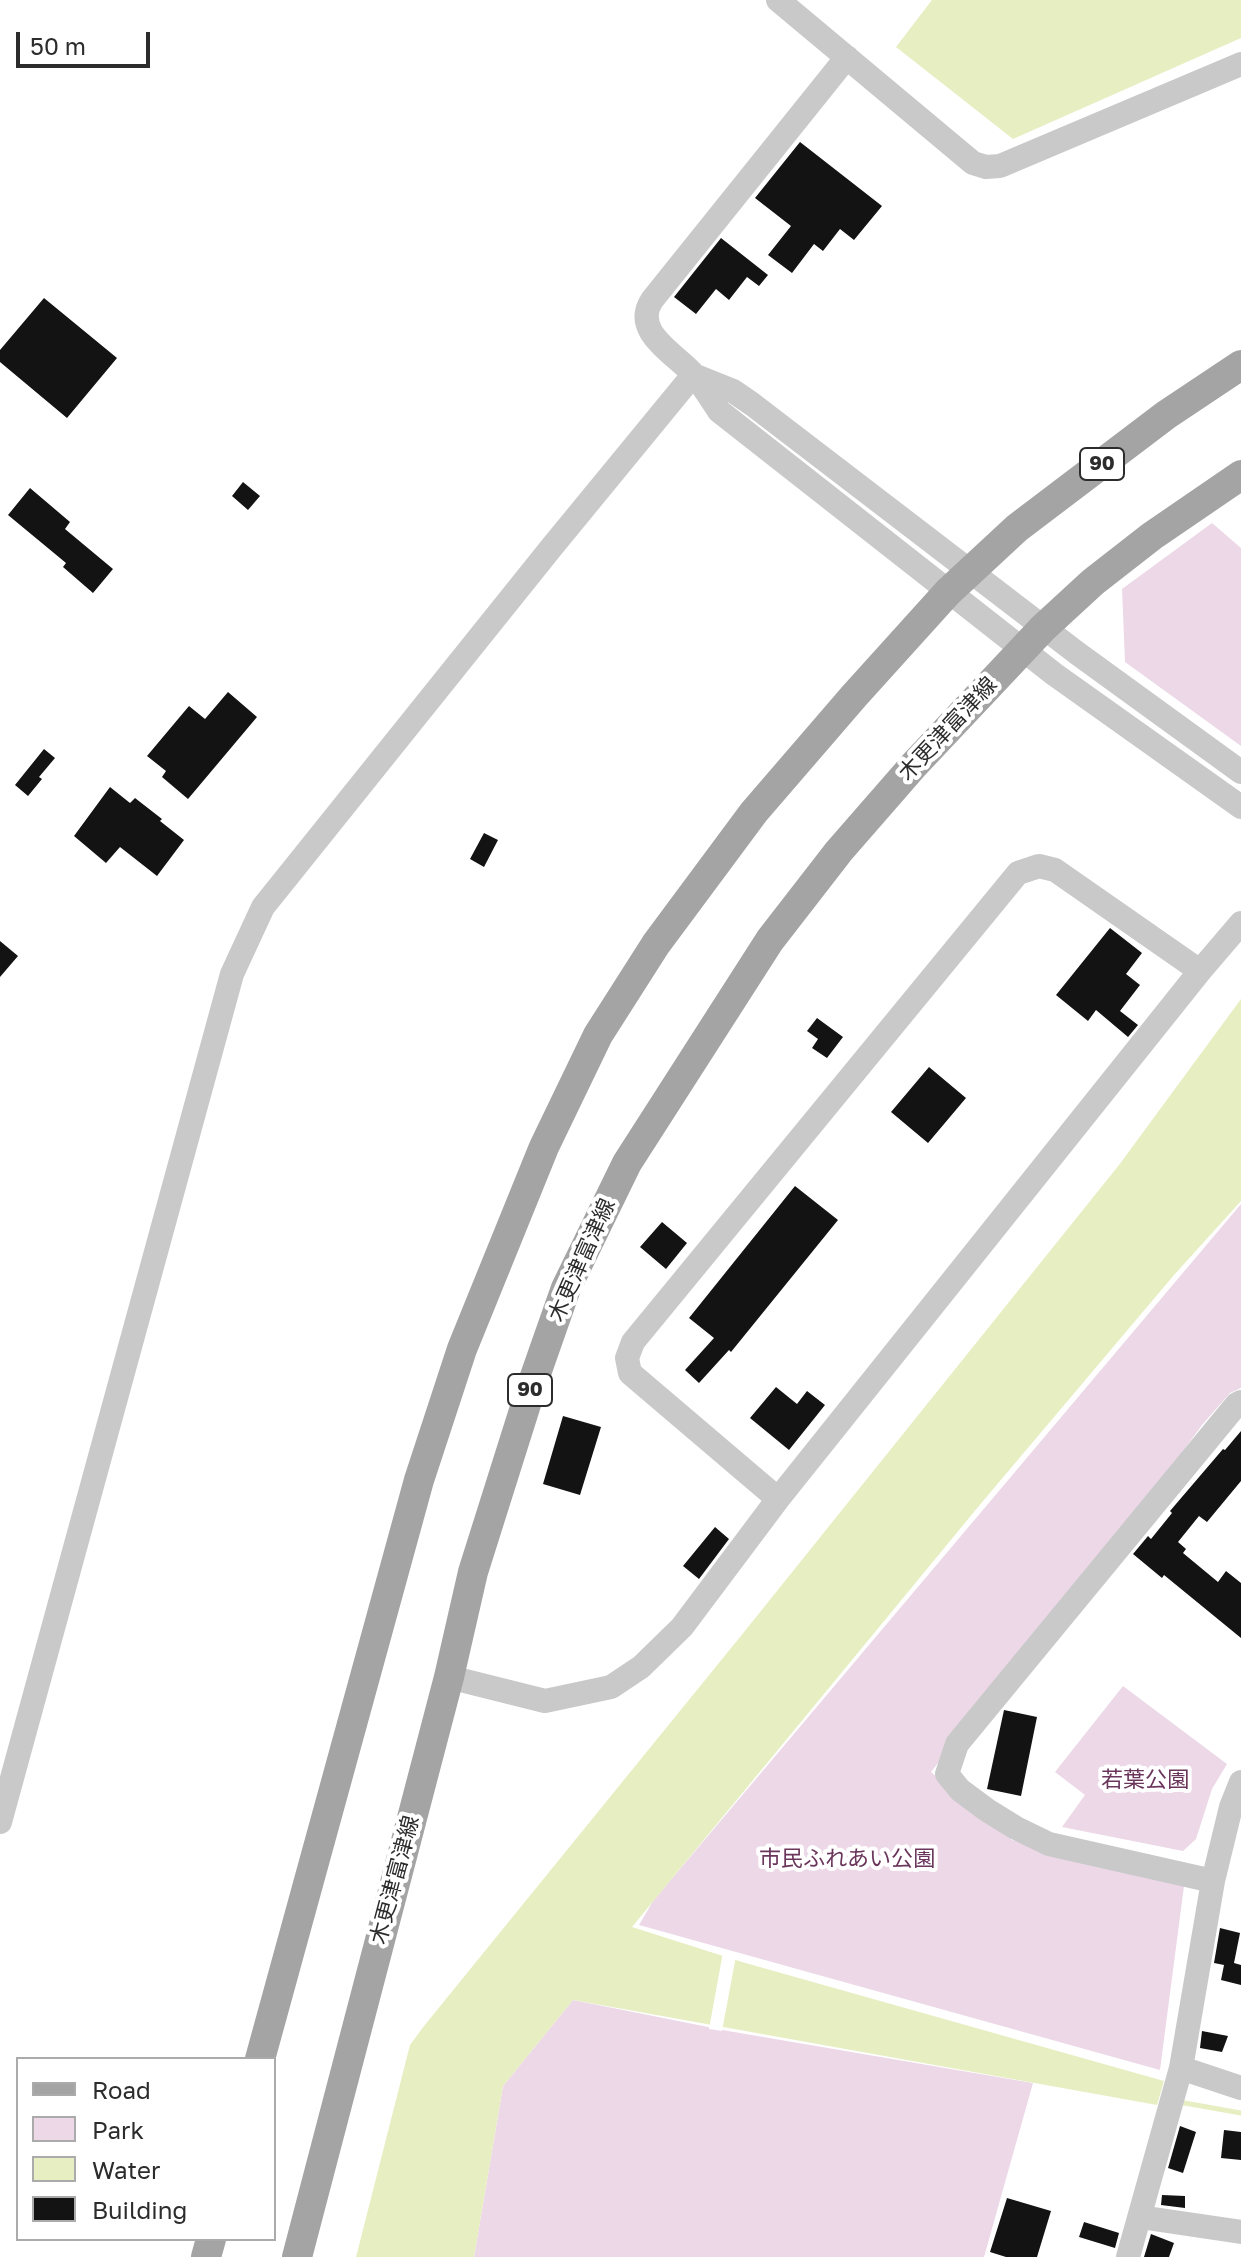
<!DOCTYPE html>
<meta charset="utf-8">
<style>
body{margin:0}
#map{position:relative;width:1241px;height:2257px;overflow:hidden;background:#fff;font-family:"Golos Text",sans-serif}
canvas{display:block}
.legend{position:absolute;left:16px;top:2057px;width:260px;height:184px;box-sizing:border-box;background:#fff;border:2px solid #ababab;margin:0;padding:10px 14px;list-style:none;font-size:24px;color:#2c2c2c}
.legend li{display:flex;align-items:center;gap:16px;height:40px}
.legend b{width:40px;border:2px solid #ababab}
.scale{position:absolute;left:16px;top:32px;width:134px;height:36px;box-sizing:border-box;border:4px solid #2c2c2c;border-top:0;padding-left:10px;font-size:24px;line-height:28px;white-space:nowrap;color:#2c2c2c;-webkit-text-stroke:6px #fff;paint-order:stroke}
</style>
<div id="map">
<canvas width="1241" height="2257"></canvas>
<ul class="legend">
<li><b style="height:10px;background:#a4a4a4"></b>Road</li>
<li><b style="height:22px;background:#ecd8e7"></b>Park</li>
<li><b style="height:22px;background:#e7eec2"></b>Water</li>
<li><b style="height:22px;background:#131313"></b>Building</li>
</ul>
<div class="scale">50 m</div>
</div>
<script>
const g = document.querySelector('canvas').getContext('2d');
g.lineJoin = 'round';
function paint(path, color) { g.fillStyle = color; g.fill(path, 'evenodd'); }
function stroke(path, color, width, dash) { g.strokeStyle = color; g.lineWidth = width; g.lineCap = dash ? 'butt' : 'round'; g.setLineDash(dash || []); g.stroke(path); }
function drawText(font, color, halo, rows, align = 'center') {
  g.font = font + ' "Golos Text","Noto Sans JP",sans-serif'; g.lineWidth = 8; g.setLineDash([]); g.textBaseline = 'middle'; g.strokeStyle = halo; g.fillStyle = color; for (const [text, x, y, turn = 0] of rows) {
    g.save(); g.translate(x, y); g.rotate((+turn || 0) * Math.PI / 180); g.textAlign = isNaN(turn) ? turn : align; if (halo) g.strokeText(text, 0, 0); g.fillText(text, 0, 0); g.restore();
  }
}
const green = new Path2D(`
 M1212 523 1241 548V746L1125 662 1122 589Z
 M1241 1204V1388L1230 1393 1202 1425 1162 1480 1081 1579 931 1772 1012 1840 1184 1886 1160 2070 639 1925 653 1901Z
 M1123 1686 1227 1764 1212 1789 1196 1839 1183 1851 1062 1827 1085 1795 1055 1772Z
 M573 2000 728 2031 1033 2083 984 2257H474L503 2086Z`);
const water = new Path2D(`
 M932 0H1241V38L1013 139 896 47Z
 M1241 999V1201L1174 1275 978 1507 632 1927 742 1962 1164 2081 1157 2105 573 2000 503 2086 474 2257H356L410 2045 424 2026 740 1637 1119 1165Z`);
const pier = new Path2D(`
 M723 1952 736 1956 722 2031 709 2029Z`);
const stream = new Path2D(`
 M1179 2102 1241 2113`);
const building = new Path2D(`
 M800 142 882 206 854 240 840 229 823 251 814 244 792 273 768 255 791 226 755 198Z
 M721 238 768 275 759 286 747 277 729 300 716 289 696 314 674 297Z
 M44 298 117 358 67 418 0 362V350Z
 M243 482 260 496 248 510 232 496Z
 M30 488 70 522 65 529 113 569 93 593 63 567 66 563 8 515Z
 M228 692 257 717 188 799 162 777 166 771 147 756 189 706 205 719Z
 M44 749 55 758 39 777 42 779 28 796 15 785Z
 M110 787 130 803 135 798 162 819 160 821 184 840 157 876 120 847 106 863 74 836Z
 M484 833 498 840 484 867 470 859Z
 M1110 928 1142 953 1126 974 1140 985 1120 1011 1138 1025 1128 1037 1096 1010 1088 1021 1056 995Z
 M0 941 18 956 0 977Z
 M817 1018 843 1037 827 1058 812 1048 818 1039 807 1031Z
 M929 1067 966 1098 928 1143 891 1112Z
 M795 1186 838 1220 731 1352 729 1350 699 1383 685 1370 714 1338 689 1318Z
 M662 1222 687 1243 666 1269 640 1247Z
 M776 1387 797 1404 807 1391 825 1405 789 1450 750 1418Z
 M563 1416 601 1427 580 1495 543 1484Z
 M1241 1431V1481L1207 1522 1199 1516 1178 1542 1186 1549 1183 1553 1218 1582 1226 1571 1241 1583V1638L1164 1575 1162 1578 1133 1554 1148 1536 1151 1539 1172 1513 1170 1511 1223 1449 1225 1450Z
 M715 1527 729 1539 699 1579 683 1566Z
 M1004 1710 1037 1717 1021 1796 987 1789Z
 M1220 1928 1240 1933 1234 1963 1241 1965V1985L1221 1980 1224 1965 1214 1963Z
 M1202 2031 1228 2036 1222 2052 1200 2048Z
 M1180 2126 1196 2132 1183 2173 1168 2168Z
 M1224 2130 1241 2132V2160L1221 2158Z
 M1162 2195 1185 2196V2208L1161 2205Z
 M1007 2198 1051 2211 1037 2257H1006L990 2252Z
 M1084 2222 1119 2233 1115 2248 1079 2237Z
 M1151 2234 1174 2243 1169 2257H1144Z`);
const minor = new Path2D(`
 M778 0 973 163 986 167 1000 166 1241 64
 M847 57 652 300C631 332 676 354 694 375 703 386 711 399 719 411L1054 674 1241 807
 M693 375 733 391 752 404 1077 653 1241 772
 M778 1499 630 1373 627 1358 633 1342 1018 873 1039 866 1055 870 1200 971
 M449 1677 545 1701 611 1687 641 1667 682 1627 778 1499 1200 971 1241 923
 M0 1822 232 974 263 907 551 548 693 375
 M1213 1881 1049 1844 1016 1828 987 1810 960 1790 947 1774 957 1744 1237 1404 1241 1402
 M1181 2068 1241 2088
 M1140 2217 1241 2232
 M1128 2257 1181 2068 1213 1881 1231 1807 1241 1782`);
const major = new Path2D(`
 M260 2059 419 1480 462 1349 544 1147 598 1035 656 944 754 812 854 696 948 592 1017 528 1166 415 1241 365
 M206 2257 211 2239
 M297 2257 449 1677 473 1572 533 1382 566 1288 627 1163 770 940 839 851 914 765 1043 628 1093 582 1152 536 1241 475`);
const shields = [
 [1102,464,44],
 [530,1390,44]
];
const shieldNames = [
 ["90",1102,464],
 ["90",530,1390]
];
const streetNames = [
 ["木更津富津線",948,729,-47],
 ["木更津富津線",582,1260,-66],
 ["木更津富津線",395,1880,-75]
];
const parkNames = [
 ["若葉公園",1145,1780],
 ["市民ふれあい公園",847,1859]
];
paint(green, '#ecd8e7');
paint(water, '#e7eec2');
paint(pier, '#fff');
stroke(stream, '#e7eec2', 5);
paint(building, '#131313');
stroke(minor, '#c9c9c9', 24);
stroke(major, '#a4a4a4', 30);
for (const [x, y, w] of shields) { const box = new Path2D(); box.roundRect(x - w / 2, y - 16, w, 32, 6); g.fillStyle = '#fff'; g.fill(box); stroke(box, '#2c2c2c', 2); }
drawText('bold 20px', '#2c2c2c', null, shieldNames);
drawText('22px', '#2c2c2c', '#fff', streetNames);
drawText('22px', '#6b365c', '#fff', parkNames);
</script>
